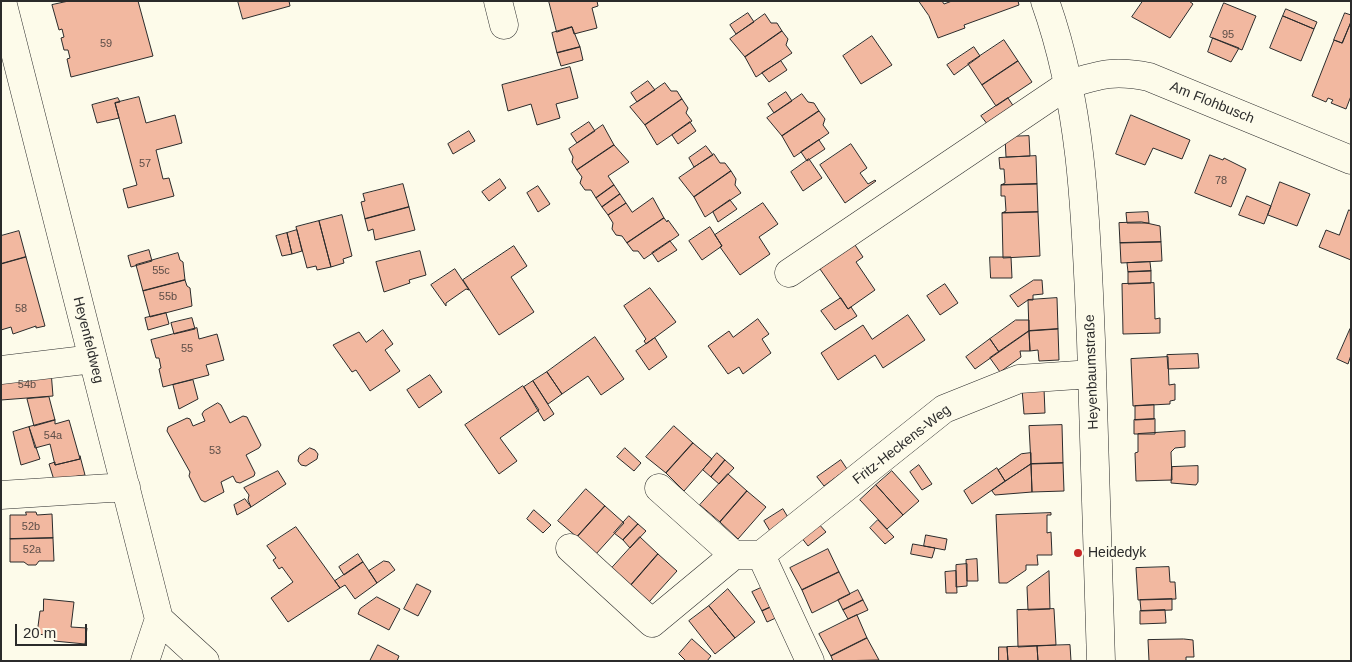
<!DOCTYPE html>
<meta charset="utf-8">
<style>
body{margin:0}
#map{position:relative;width:1352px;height:662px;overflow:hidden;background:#fdfbea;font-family:Arial,sans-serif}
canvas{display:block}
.frame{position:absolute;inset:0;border:2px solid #2b2b2b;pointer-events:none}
.scale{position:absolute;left:15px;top:624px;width:72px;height:22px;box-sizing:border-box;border:2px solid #2b2b2b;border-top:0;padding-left:6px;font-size:15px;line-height:18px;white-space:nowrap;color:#2b2b2b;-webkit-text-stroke:4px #fdfbea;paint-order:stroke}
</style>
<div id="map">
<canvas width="1352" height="662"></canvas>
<div class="frame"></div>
<div class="scale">20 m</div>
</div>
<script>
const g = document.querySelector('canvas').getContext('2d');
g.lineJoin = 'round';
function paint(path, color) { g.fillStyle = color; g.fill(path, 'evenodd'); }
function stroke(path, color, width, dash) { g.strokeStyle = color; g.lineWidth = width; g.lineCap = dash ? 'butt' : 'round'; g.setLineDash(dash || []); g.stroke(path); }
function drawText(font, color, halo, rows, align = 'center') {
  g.font = font + ' Arial,sans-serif'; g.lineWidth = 4; g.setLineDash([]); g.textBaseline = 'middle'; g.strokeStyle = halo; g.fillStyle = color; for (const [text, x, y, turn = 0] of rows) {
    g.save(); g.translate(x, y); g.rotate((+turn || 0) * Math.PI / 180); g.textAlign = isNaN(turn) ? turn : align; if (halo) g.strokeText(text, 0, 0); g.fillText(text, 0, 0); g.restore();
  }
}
const building = new Path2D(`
 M69 1H138L153 56 71 77 67 59 70 58 68 50H64L61 38 64 37 62 29 59 30 52 5Z
 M238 1H289L290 6 243 19Z
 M549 1H597L598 6 592 8 597 28 574 34 572 27 557 32Z
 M919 1H942L944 4 952 1H1018L1019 5 964 25 965 28 938 38 929 16Z
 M1143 1H1189L1193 4 1170 38 1132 17Z
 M1224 3 1256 16 1242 50 1210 37Z
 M1286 9 1317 22 1314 29 1283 16Z
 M748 13 754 22 736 34 730 25Z
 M1345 13 1351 15V22L1342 43 1334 40Z
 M765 14 771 23H777L782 31 745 57 730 39Z
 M1283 16 1314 29 1301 61 1270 48Z
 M1351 22V96L1346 109 1331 103 1333 100 1328 98 1326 102 1312 96 1334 40 1342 43Z
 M572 27 580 47 557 53 552 33Z
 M782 31 788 39 786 45 792 53 756 77 745 57Z
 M872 36 892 65 861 84 843 56Z
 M1213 38 1239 48 1231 62 1208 52Z
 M1004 40 1018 61 982 85 968 64Z
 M580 47 583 60 561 66 557 53Z
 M974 47 980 56 954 75 947 65Z
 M781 61 787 70 769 82 762 73Z
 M1018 61 1032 82 996 106 982 85Z
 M570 67 578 98 556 104 560 118 537 125 531 104 508 111 502 85Z
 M648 81 655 90 637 102 631 93Z
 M665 83 671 91H677L682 99 645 125 630 107Z
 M786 92 792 101 774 113 768 104Z
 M802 94 808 102 814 103 819 111 782 136 767 118Z
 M139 97 146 123 175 115 182 143 156 150 163 179 169 178 174 196 128 208 123 189 137 185 115 103Z
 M118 98 120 102 115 103 119 118 97 123 92 105Z
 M1008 98 1014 107 988 125 981 116Z
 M682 99 688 108 686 113 692 121 657 145 645 125Z
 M819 111 825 119 823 125 829 133 794 157 782 136Z
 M1131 115 1190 140 1182 159 1153 148 1145 165 1116 154Z
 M589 122 595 131 577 143 571 134Z
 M690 122 696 131 678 144 672 135Z
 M603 125 614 145 577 170 572 162 573 157 569 149Z
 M469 131 475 141 453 154 448 144Z
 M1029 136 1030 156 1006 157 1005 137Z
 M819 140 825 149 807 161 801 152Z
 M851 144 867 168 860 173 868 184 875 180 876 181 845 203 820 165Z
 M614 145 629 162 608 176 614 185 596 198 591 190H585L580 183 582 177 577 170Z
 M706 146 713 155 694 167 689 158Z
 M714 154 720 163H725L731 171 694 197 679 178Z
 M1210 155 1223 160 1224 158 1246 169 1231 207 1195 193Z
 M1036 156 1037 184 1001 185 1005 183 1004 169H1000L999 158Z
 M809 159 822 178 803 191 791 172Z
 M731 171 736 179 735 185 741 193 705 217 694 197Z
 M500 179 506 188 489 201 482 192Z
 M1280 182 1310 194 1297 226 1268 215Z
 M403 184 409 207 365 219 361 202 365 201 363 194Z
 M1037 184 1038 212 1002 213 1006 211 1005 196H1001V185Z
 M614 185 620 194 602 207 596 198Z
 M538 186 550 204 538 212 527 193Z
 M620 194 626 203 608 215 602 207Z
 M1247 196 1271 206 1264 224 1239 215Z
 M653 198 664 218 627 243 622 236 616 235 612 229 613 223 608 215 626 203 632 212Z
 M730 200 737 209 718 222 713 212Z
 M763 203 778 224 759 237 770 254 740 275 720 247 722 246 715 235Z
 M409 207 415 230 375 240 373 229 368 231 365 219Z
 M1349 210 1351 211V260L1319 247 1326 230 1339 235Z
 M1038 212 1040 256 1003 258 1002 213Z
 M1148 212 1149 223H1127L1126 213Z
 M342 215 352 256 343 259 344 263 331 267 319 221Z
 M664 218 667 222 668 220 679 235 644 259 638 251H633L627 243Z
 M319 221 331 267 317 270 316 266 307 268 296 227Z
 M1142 222 1160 226 1161 242 1120 243 1119 223Z
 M710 227 722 246 702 260 689 241Z
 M297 230 302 251 292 254 287 233Z
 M19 231 26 257 1 264V236Z
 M287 233 292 254 282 256 276 236Z
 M670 241 677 250 658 262 652 253Z
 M1161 242 1162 261 1121 263 1120 243Z
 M855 245 863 257 856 262 875 290 848 309 820 269Z
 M514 246 527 266 511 277 534 312 499 335 463 280Z
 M149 250 152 261 131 267 128 256Z
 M420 251 426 275 409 280 410 283 384 292 376 262Z
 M178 253 180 260 183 262 185 280 143 291 136 265Z
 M26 257 45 326 36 328V326L13 334 11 327 1 330V264Z
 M990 257H1011L1012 278H991Z
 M1150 262 1151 271 1128 272 1127 263Z
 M455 269 469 290 466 289 446 303V306L431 285Z
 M1151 271V283L1128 284V272Z
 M185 280 187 286 190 288 192 306 150 317 143 291Z
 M1034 280H1042L1043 294 1033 295V300H1028L1018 307 1010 296Z
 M1154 283 1155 319 1160 318V333L1123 334 1122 284Z
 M945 284 958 303 940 315 927 296Z
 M650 288 676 322 646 344 644 341 646 339 624 306Z
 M841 298 848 309 851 307 857 316 835 330 821 311Z
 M1057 298 1058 329 1029 331 1028 300Z
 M166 313 169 324 148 330 145 318Z
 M908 315 925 340 883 368 875 355 838 380 821 353 863 325 872 339Z
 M192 318 195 329 174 334 171 323Z
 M758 319 769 334 762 339 771 353 743 374 739 367 728 374 708 346 729 331 733 337Z
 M1016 320H1029V331L999 352 990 339Z
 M197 328 199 339 217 334 224 360 206 365 209 375 163 387 159 369 161 368 159 358H156L151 340Z
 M1058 329 1059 360 1039 361 1038 350 1030 351 1029 331Z
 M1350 329 1351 355 1348 364 1337 359Z
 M383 330 393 344 385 350 400 371 370 391 356 370 352 372 333 345 359 332 366 342Z
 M1029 331 1030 351H1020L1021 357 1000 372 990 358Z
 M595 337 624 379 601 395 588 376 562 394 547 372Z
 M655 338 667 357 649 370 636 351Z
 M990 339 999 352 975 369 966 357Z
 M1198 354 1199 368 1168 369 1167 355Z
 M1168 357 1169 385 1175 384V400L1170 401V404L1133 406 1131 359Z
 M51 371 53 396 1 400V375Z
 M547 372 562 394 548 404 533 381Z
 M430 375 442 392 419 408 407 390Z
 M193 380 198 399 179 409 173 385Z
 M533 381 554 414 544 421 524 387Z
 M523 386 539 410 500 438 517 461 499 474 465 425Z
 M1044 388 1045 413 1024 414 1022 389Z
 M49 397 55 420 34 426 27 399Z
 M218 403 221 405 230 423 243 416 247 417 261 445 259 448 246 455 255 473 254 476 240 483 236 482 233 476 221 482 224 492 205 502 201 500 189 476 190 472 167 431 168 427 187 418 190 419 193 426 205 421 202 414 204 411Z
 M1154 405V419L1135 420V406Z
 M1155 419V434H1134V420Z
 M55 420V424L69 420 80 459 55 465 50 444 35 448 29 427Z
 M1062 425 1063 463 1031 464 1029 426Z
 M674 426 693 443 666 473 646 457Z
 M29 427 40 459 21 465 13 432Z
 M1185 431V447L1175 448 1171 452 1172 480 1136 481 1135 453 1138 452V434Z
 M693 443 712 459 684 491 666 473Z
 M310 448 315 450 318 454 317 459 306 466 301 465 298 461 299 456Z
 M625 448 641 463 634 471 617 457Z
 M717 453 725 460 711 477 703 470Z
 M1031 453V464L1005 481 998 470 1021 454Z
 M80 456 85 475 54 480 49 464 55 462V465L80 459Z
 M725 460 734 468 719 484 711 477Z
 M841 460 847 469 824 486 817 477Z
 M1063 463 1064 491 1032 492 1031 464Z
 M1031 464 1032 492 995 495 992 491Z
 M919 465 932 484 922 490 910 472Z
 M1198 466V482L1196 485 1171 483 1172 467Z
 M997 468 1005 481 972 504 964 491Z
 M278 471 286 484 251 507 248 500 249 495 244 488Z
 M892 471 919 501 903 515 876 485Z
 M728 474 747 491 720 522 700 505Z
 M876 485 903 515 887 529 860 500Z
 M586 489 605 506 577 537 558 521Z
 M747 491 766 507 738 539 720 522Z
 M245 499 251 507 237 515 234 505Z
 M605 506 624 523 596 554 577 537Z
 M783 509 789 519 770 531 764 521Z
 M534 510 551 525 543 533 527 519Z
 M26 512H36L37 515 52 514 53 538 10 539V515H26Z
 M1051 513V515H1047V533L1051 532 1052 555H1037L1038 565H1026V570L1007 583H999L996 515Z
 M629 516 638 524 623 540 614 533Z
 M878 520 894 537 885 544 870 528Z
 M818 523 826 532 808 546 801 537Z
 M638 524 646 531 630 548 623 540Z
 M296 527 340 588 288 622 271 598 293 582 282 567 279 569 273 560 276 558 267 546Z
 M926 535 947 539 945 550 924 546Z
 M640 537 658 554 631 585 611 569Z
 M53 538 54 561H39L36 565H28L24 562H10V539Z
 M913 544 935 548 932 558 911 554Z
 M828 549 839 572 802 590 790 568Z
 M358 554 363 562 344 575 339 567Z
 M658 554 677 571 649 602 631 585Z
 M977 559 978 581H967L966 560Z
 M384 561 389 562 395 570 377 583 369 571Z
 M363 562 377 583 355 599 345 585 340 588 335 581Z
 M967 564V586L956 587V565Z
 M1169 567 1170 582H1175L1176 599 1138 600 1136 568Z
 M956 571 957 593H946L945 572Z
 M1049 571 1050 609 1028 610 1027 587Z
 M839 572 850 594 812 613 802 590Z
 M417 584 431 591 418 616 404 609Z
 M763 587 773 606 762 611 752 592Z
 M728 589 755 622 735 638 709 606Z
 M858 590 863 600 843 610 838 600Z
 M377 597 400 609 389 630 358 614 360 609Z
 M44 599 74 602 71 627 87 628 85 644 54 641 55 636 37 634 40 611H43Z
 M1172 599V610L1141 611 1140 600Z
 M863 600 868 610 848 619 843 610Z
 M709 606 735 638 715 654 689 621Z
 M773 606 778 617 767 622 762 611Z
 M1054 609 1056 645 1018 647 1017 610Z
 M1165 610 1166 623 1140 624V611Z
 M857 615 867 638 831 656 819 634Z
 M867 638 879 660 833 661 831 656Z
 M692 639 711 656 707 661H686L679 654Z
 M1184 639 1193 640 1194 657H1186V661H1149L1148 640Z
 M378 645 399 656 397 661H370Z
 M1070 645 1071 661H1038L1037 646Z
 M1037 646 1038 661H1008L1007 647Z
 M999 647H1007L1008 661H999Z`);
const minor = new Path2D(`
 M2 1 159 619 205 661
 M498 1 504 25
 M1045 1C1084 110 1086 226 1091 340 1095 447 1098 554 1101 661
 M789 273 1069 84C1101 74 1115 70 1149 77L1351 160
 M1 370 93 359
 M659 488 734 555
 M1 495 126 487
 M570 548 652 623 734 555H761
 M145 661 159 619
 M810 661 761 555 944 409 1019 379 1092 374`);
const markers = [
 [1078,553,5,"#c62828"]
];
const numberNames = [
 ["95",1228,35],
 ["59",106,44],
 ["57",145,164],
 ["78",1221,181],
 ["55c",161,271],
 ["55b",168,297],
 ["58",21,309],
 ["55",187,349],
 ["54b",27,385],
 ["54a",53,436],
 ["53",215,451],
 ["52b",31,527],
 ["52a",32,550]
];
const streetNames = [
 ["Am Flohbusch",1212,103,22],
 ["Heyenfeldweg",88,340,76],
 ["Heyenbaumstraße",1092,372,-92],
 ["Fritz-Heckens-Weg",902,445,-38]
];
const poiNames = [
 ["Heidedyk",1088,553]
];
paint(building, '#f2b8a0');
stroke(building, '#2b2b2b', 1);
stroke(minor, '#2b2b2b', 29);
stroke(minor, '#fdfbea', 28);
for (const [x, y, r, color] of markers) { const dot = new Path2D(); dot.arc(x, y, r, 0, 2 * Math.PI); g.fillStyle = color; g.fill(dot); stroke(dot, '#fdfbea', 2); }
drawText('11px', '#5d4e48', null, numberNames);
drawText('14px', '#2b2b2b', '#fdfbea', streetNames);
drawText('14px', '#2b2b2b', '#fdfbea', poiNames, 'left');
</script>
